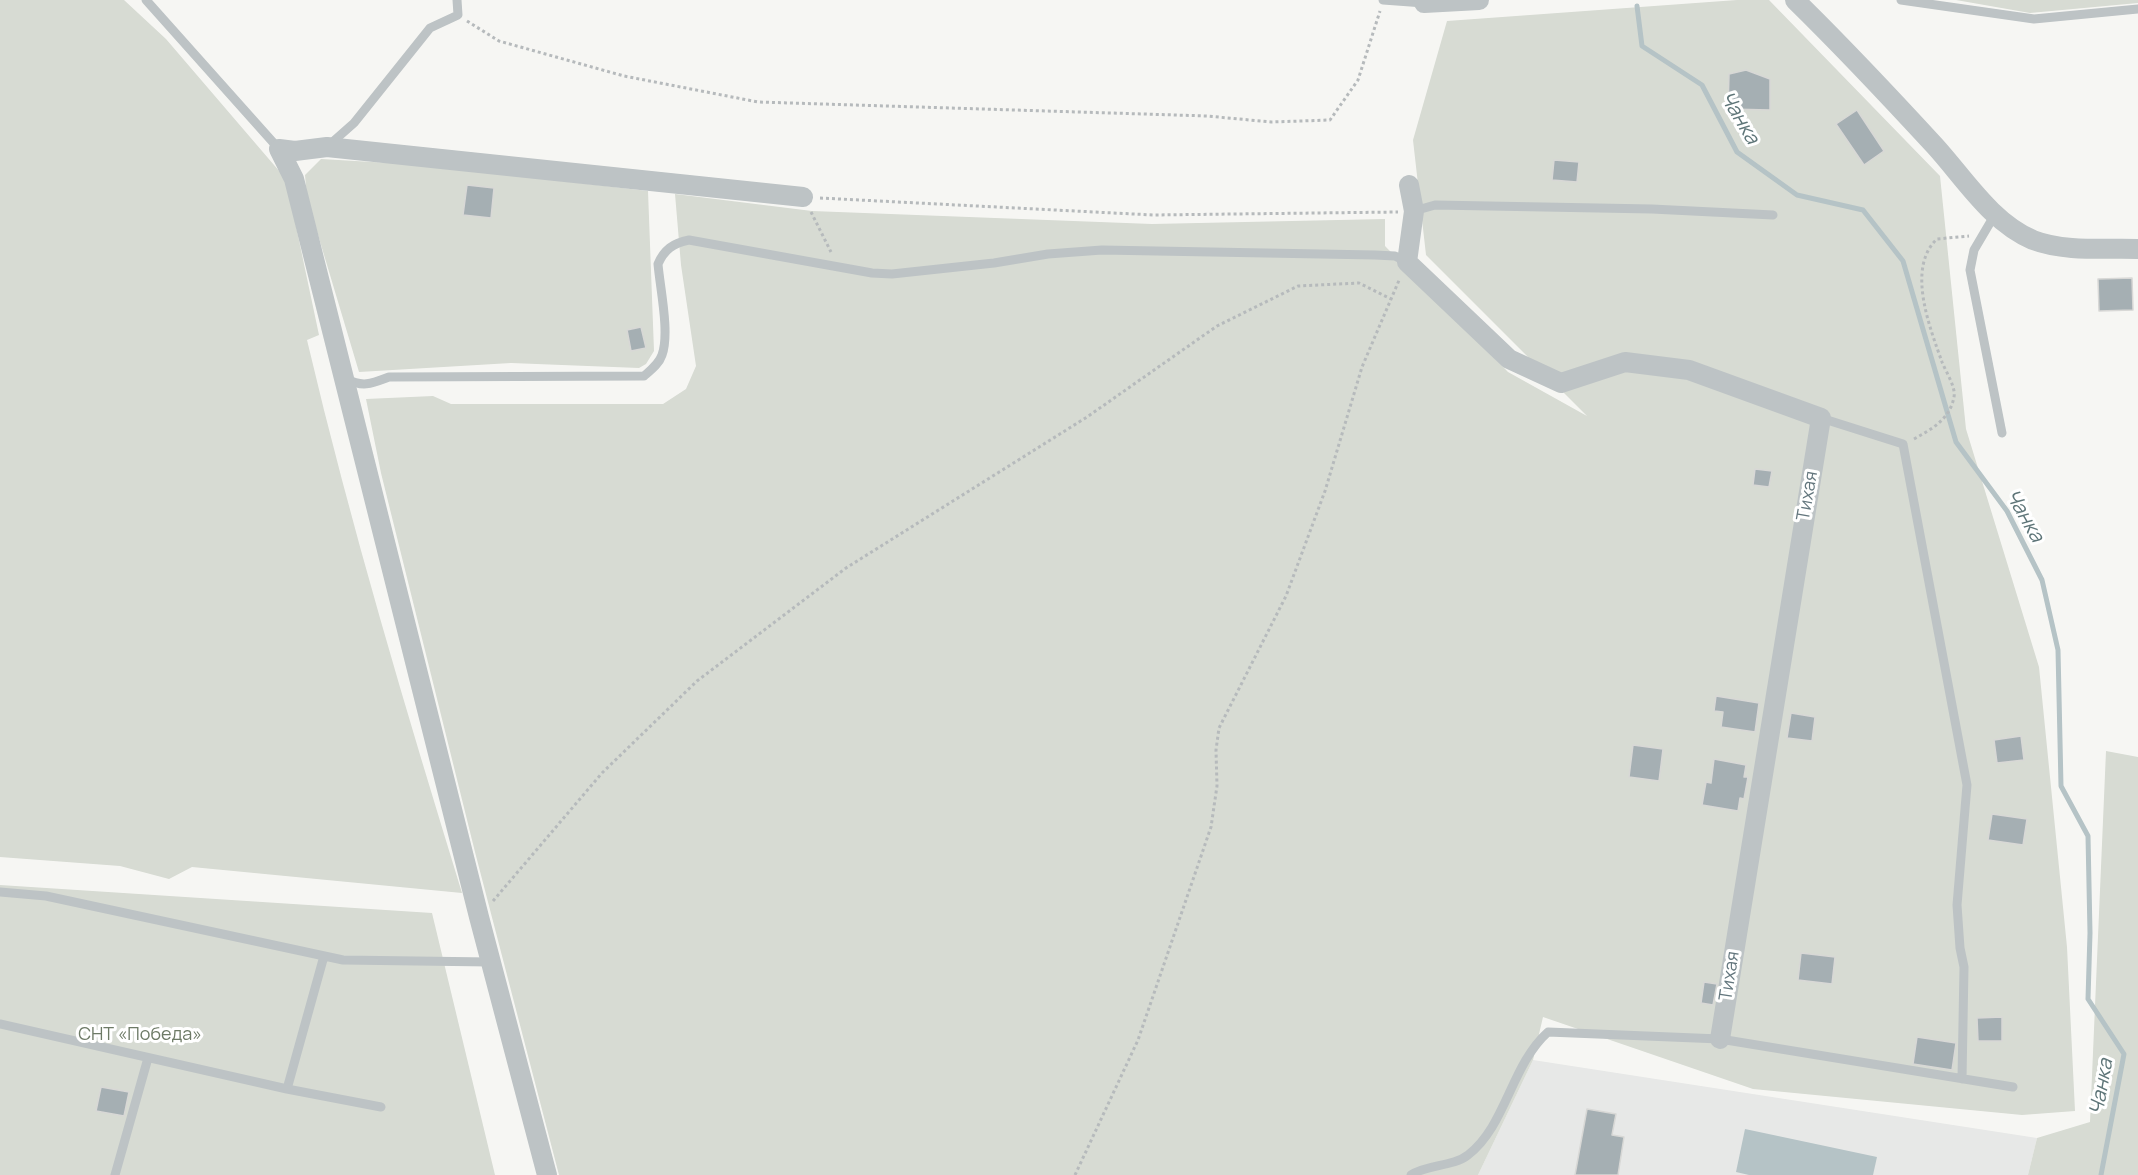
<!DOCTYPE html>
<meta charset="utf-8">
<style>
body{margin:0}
canvas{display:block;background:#f6f6f3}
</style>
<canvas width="2138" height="1175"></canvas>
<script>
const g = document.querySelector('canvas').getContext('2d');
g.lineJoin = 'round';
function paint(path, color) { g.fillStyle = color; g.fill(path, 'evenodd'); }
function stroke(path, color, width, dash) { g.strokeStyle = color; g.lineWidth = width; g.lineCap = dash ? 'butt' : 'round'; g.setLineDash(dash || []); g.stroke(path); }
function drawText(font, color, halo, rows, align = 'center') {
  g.font = font + ' Manrope,sans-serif'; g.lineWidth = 6; g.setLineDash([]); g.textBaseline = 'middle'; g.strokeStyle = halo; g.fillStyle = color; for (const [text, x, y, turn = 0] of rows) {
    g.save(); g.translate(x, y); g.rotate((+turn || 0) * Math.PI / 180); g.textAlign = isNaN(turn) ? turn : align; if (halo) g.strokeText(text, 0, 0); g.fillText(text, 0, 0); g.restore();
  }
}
const built = new Path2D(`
 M1533 1060 2037 1138 2028 1175H1478Z`);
const green = new Path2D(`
 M0 0H124L166 39 286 179 319 335 307 340C351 527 406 710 462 893L192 867 169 879 120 866 0 857Z
 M1737 0H1769L1940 176 1966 429 2039 667 2067 947 2075 1111 2022 1115 1753 1089 1543 1017 1533 1060 1478 1175H559L475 852 381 473 366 399 433 396 451 404H663L686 389 696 366 681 265 675 194 812 211 1152 224 1385 219V246L1508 372 1587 416 1426 255 1413 140 1447 21Z
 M1956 0H2138V3L2030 13Z
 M321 159 424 165 648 191 654 351 646 364 639 368 511 363 359 372 307 198 305 175Z
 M2106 751 2138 757V1175H2028L2037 1138 2090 1122Z
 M0 885 432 913 495 1175H0Z`);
const water = new Path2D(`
 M1745 1129 1877 1157 1873 1175H1749L1736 1172Z`);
const stream = new Path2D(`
 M1637 6 1642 46 1702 85 1737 152 1797 195 1863 210 1903 261 1956 442 2007 511 2042 580 2058 650 2061 786 2088 836 2090 933 2088 999 2124 1054 2101 1175`);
const building = new Path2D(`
 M1746 70 1770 79V110L1728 109 1729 74Z
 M1857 110 1884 151 1864 165 1836 124Z
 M1554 160 1579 162 1577 182 1552 180Z
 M467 185 494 188 491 218 463 215Z
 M2132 278 2133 310 2099 311 2098 279Z
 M641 327 646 348 631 351 627 330Z
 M1755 469 1772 471 1769 487 1753 485Z
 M1716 696 1759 703 1755 732 1721 727 1723 712 1714 711Z
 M1791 713 1815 717 1812 741 1787 738Z
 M2021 736 2024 760 1997 763 1994 740Z
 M1633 745 1663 749 1659 781 1629 777Z
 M1714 759 1746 765 1744 777H1748L1744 799 1740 798 1738 811 1702 805 1706 782 1711 783Z
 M1992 814 2027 819 2023 845 1988 840Z
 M1801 953 1835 957 1832 984 1798 980Z
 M1704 982 1717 984 1713 1005 1701 1003Z
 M2002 1017V1041H1978L1977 1018Z
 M1917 1037 1956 1043 1952 1070 1913 1064Z
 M101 1087 129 1092 124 1116 96 1111Z
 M1587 1109 1616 1114 1612 1135 1624 1137 1618 1175H1575Z`);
const path = new Path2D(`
 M467 21 499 41 624 76 758 102 1207 116 1271 122 1330 120 1358 80 1380 11
 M820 198 1153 215 1398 212
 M811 212 831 252
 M1914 439C1932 429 1950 419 1954 397 1956 387 1946 372 1942 362 1930 328 1906 268 1937 239L1969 236
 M493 901 602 773 697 681 846 568 1087 417 1217 326 1298 286 1359 283 1391 299
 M1075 1175 1138 1040 1211 827 1217 786 1216 750 1219 728 1286 596 1325 491 1362 367 1400 278`);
const service = new Path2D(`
 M146 0 279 149
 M1383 0 1424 3
 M1901 0 2034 19 2138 9
 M328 146 354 123 430 28 458 15 457 0
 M1414 211 1435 205 1652 209 1773 215
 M1994 216 1974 250 1970 270 2002 433
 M347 379C363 388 373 383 389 377L644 376C651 370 659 364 662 355 670 333 660 288 658 264 664 250 673 243 689 240L872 273 892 274 994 263 1048 254 1102 250 1375 255 1395 256 1407 262
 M1821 418 1903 444 1967 785 1957 905 1960 948 1964 967 1962 1079
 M0 892 46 896 343 960 490 962
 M0 1024 287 1089 324 956
 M287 1089 381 1107
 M115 1175 148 1058
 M1411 1175C1427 1164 1453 1167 1468 1155 1506 1126 1511 1065 1548 1032L1720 1039 2013 1087`);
const minor = new Path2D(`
 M1795 0C1843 47 1889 96 1935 146 1965 179 1991 222 2033 240 2064 252 2105 248 2138 249
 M1424 3 1479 0
 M1409 185 1414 211 1407 262 1509 359 1561 383 1625 362 1689 370 1821 418 1720 1039
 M547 1175 479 917 294 179 279 149 295 151 327 147 803 197`);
const streetNames = [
 ["Тихая",1808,496,-80],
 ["Тихая",1730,976,-81]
];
const parkNames = [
 ["СНТ «Победа»",140,1035]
];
const waterNames = [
 ["Чанка",1739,118,59],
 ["Чанка",2024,516,60],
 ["Чанка",2102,1087,-80]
];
paint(built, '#e7e8e7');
paint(green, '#d7dbd3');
paint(water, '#b5c3c6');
stroke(stream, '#b5c3c6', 5);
paint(building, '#a5afb3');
stroke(building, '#d8d8d6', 1.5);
stroke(path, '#b6babc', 3, [3, 3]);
stroke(service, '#bdc3c5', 9);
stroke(minor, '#bdc3c5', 20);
drawText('18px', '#63767d', '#fff', streetNames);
drawText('18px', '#6d7a66', '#fff', parkNames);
drawText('italic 20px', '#5e7578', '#fff', waterNames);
</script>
